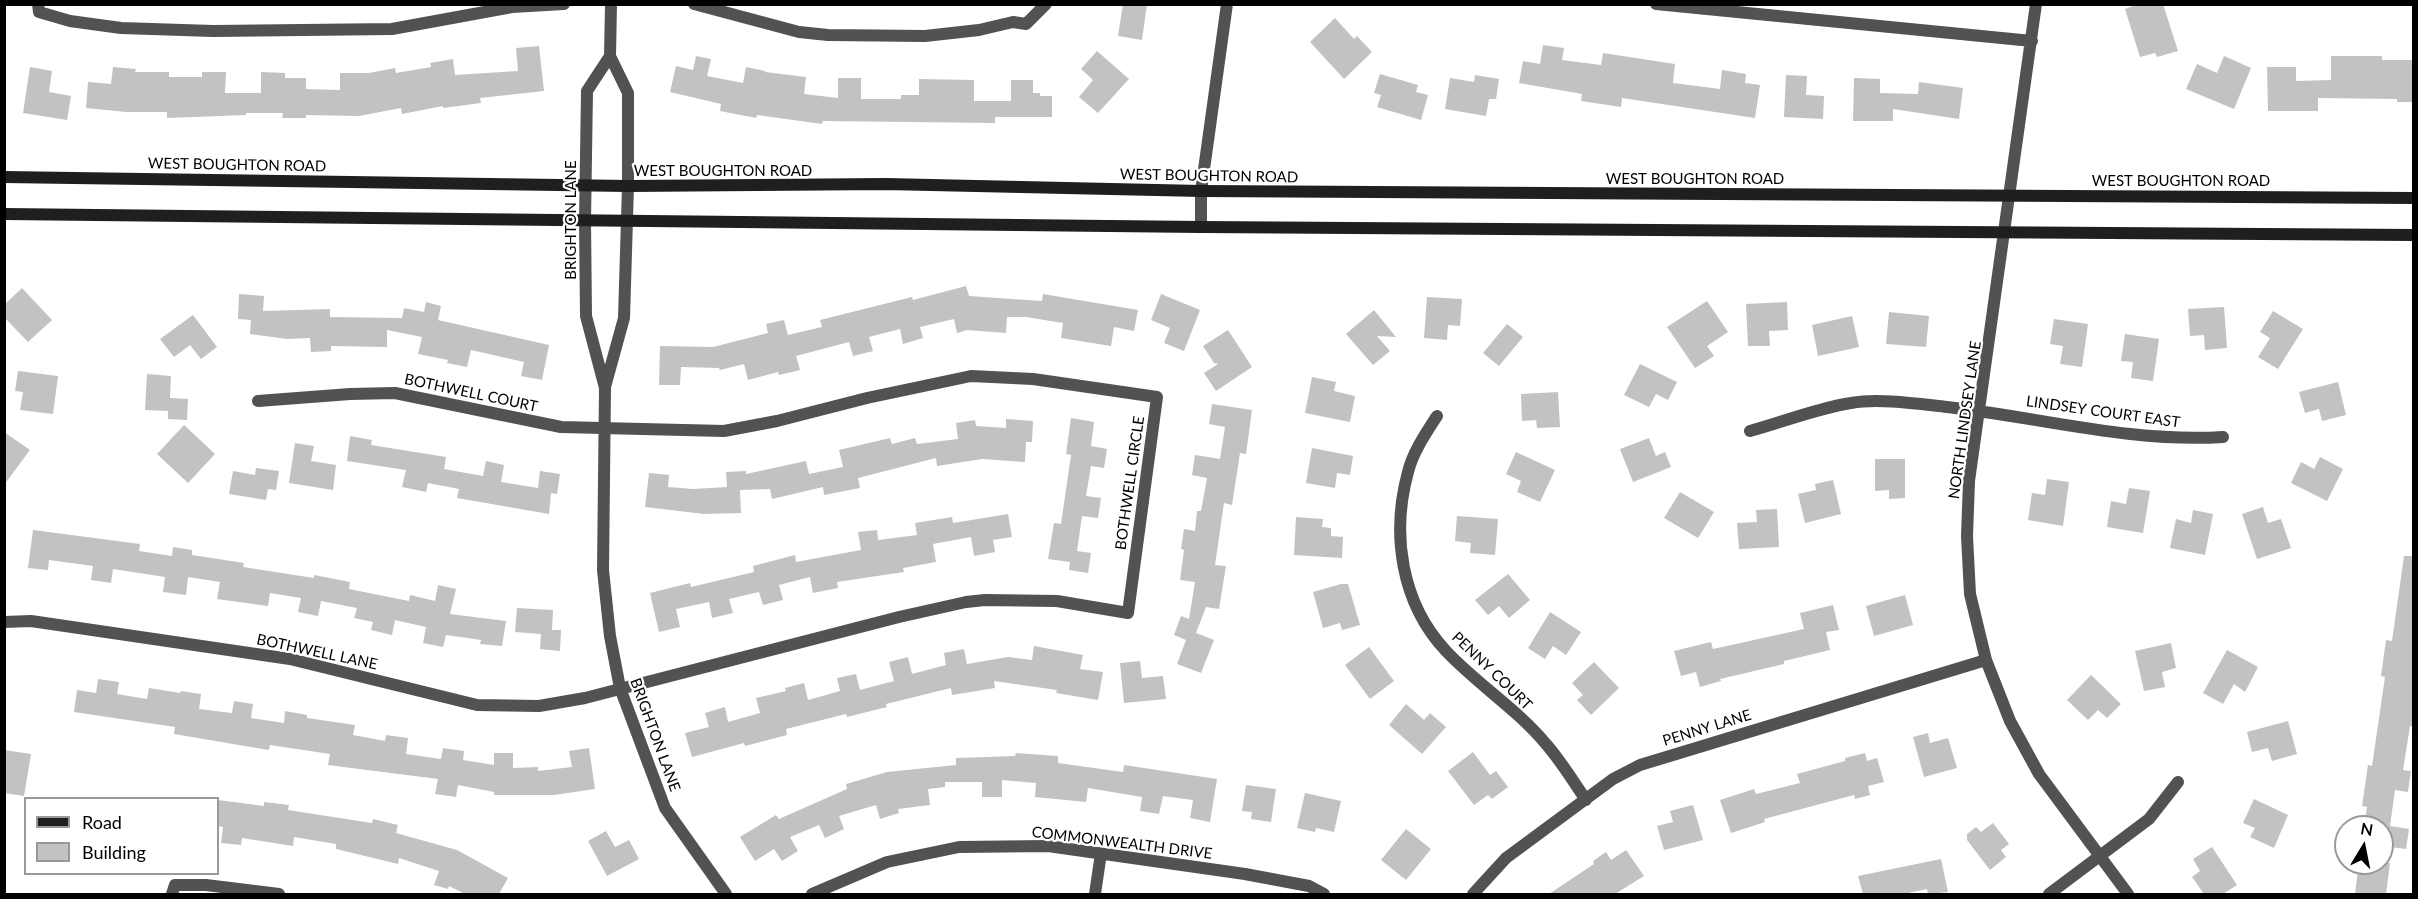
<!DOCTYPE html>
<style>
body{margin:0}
#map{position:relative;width:2418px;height:899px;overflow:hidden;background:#fff;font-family:Lato,sans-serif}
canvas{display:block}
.frame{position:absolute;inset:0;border:6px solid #000;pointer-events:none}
.legend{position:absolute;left:24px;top:797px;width:195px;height:78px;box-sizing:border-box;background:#fff;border:2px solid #999;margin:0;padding:8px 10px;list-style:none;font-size:18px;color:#000}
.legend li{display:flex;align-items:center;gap:12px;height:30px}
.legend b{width:30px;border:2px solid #999}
.north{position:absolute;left:2334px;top:815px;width:60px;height:60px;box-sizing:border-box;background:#fff;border:2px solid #999;border-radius:50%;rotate:10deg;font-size:16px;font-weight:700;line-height:24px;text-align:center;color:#000}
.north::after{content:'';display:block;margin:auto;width:21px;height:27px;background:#000;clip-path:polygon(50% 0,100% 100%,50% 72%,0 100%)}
</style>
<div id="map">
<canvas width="2418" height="899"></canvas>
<div class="frame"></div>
<ul class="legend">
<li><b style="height:8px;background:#1f1f1f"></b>Road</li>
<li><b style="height:16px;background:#c2c2c2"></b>Building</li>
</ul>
<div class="north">N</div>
</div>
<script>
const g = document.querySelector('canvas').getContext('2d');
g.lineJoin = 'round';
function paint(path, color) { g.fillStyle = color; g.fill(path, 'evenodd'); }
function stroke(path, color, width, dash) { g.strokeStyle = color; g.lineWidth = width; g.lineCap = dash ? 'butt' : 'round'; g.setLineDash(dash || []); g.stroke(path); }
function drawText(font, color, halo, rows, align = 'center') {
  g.font = font + ' Lato,sans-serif'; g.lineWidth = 4.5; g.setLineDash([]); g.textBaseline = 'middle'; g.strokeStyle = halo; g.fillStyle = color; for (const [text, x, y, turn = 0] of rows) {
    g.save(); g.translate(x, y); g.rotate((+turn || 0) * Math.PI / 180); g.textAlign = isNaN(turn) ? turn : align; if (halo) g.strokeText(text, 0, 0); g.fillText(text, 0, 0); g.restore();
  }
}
const building = new Path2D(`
 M1123 4H1147L1142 40 1118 36Z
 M2139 4H2163L2178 51 2157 57 2155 53 2140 57 2125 9Z
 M1335 18 1354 39 1357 36 1372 52 1344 79 1310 42Z
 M1543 45 1564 48 1562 60 1601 65 1603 53 1675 64 1673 83 1720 89 1722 70 1746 74 1745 83 1760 85 1755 118 1622 98 1621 107 1581 101 1582 94 1519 83 1523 61 1540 64Z
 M539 46 544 91 480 98 481 103 443 108V106L402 114 401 108 359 116 306 115V118H282L283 113H246V115L167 118V112H126L86 108 88 82 111 84 113 67 136 69 135 72H169V77H202V72H226L225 93H261V72L285 73V78H306V89L340 90V73H369L395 68 396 73 431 67 430 63 453 59 455 75 518 71 516 48Z
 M1097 51 1129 79 1098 113 1079 97 1093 80 1081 69Z
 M696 56 711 59 707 76 743 83 746 67 765 71V72L806 77 804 94 838 98V78H861V99H901V95H919V79L974 80V101H1011V80H1033V93H1040V96H1052V117H995V123L823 121 822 124 757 115 756 118 720 111 721 104 670 92 676 66 693 70Z
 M2224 56 2251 68 2234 109 2186 89 2197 64 2217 73Z
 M2331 56H2382V60H2414V102H2397V99L2318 98V111H2268L2267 67H2296V81L2331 80Z
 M30 67 52 71 49 92 71 96 67 120 23 113Z
 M1380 74 1418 85 1416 92 1428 95 1421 120 1377 107 1381 95 1374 93Z
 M1475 75 1499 79 1496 99H1489L1486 116 1445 109 1450 78 1474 82Z
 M1786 75 1807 76 1806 95 1824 96 1823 119 1784 117Z
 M1854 78 1880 79V93L1918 94 1919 82 1963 88 1959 119 1893 109V121H1853Z
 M966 286 969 296 1042 301 1043 294 1138 310 1134 331 1114 327 1111 346 1061 338 1063 323 1026 317H1007L1006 333 967 330 957 333 954 319 920 327 923 338 903 344 900 329 869 337 873 351 853 356 849 342 796 356 800 370 779 375 778 372 748 380 744 364 720 370 719 368 681 367 680 385H659L660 346 713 347 768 333 766 324 784 320 788 335 822 327 820 320 912 297 913 300Z
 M22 288 52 320 28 342 4 317V305Z
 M239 294 264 296 263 311 330 309V317L402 318 404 308 424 312 426 302 441 306 438 320 549 345 542 380 521 376 524 362 471 350 467 367 447 363 448 360 418 354 422 337 387 330V347L331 346V351L311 352 310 338 287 339 250 334 251 320 238 319Z
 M1161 294 1200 310 1184 351 1164 343 1170 328 1151 320Z
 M1427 297 1462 299 1460 326 1448 325 1447 340 1424 338Z
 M1707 301 1728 332 1707 346 1714 356 1695 368 1667 327Z
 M1787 302 1788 330 1769 331 1770 346H1748L1746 304Z
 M2224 307 2227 348 2205 350 2204 335 2190 336 2188 309Z
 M1374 310 1396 337 1377 336 1390 351 1373 365 1346 334Z
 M2273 311 2303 329 2278 369 2258 357 2270 338 2260 332Z
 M1889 312 1929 316 1926 347 1886 344Z
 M193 315 217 347 201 359 190 345 174 357 160 339Z
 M1852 316 1859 347 1818 356 1812 325Z
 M2054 319 2088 324 2082 367 2060 364 2063 346 2050 344Z
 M1507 324 1523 337 1499 366 1483 353Z
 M1228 330 1252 367 1216 391 1204 373 1218 364 1214 363 1203 346Z
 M2125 334 2159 339 2153 381 2131 378 2133 362 2121 361Z
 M1640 364 1677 382 1668 400 1656 394 1649 407 1624 395Z
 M18 371 58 376 53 414 20 410 23 392 15 391Z
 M147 374 171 376 170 398 188 399 187 420 168 419V411L145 410Z
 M1312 377 1336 382 1334 391 1355 396 1350 422 1305 413Z
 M2338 382 2346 415 2322 421 2319 409 2305 413 2299 392Z
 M1558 392 1560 427 1537 428 1536 420 1522 421 1521 394Z
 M1212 404 1252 410 1246 454 1240 453 1232 505 1224 503 1215 565 1226 566 1219 609 1206 607 1196 633 1214 640 1201 673 1177 664 1186 640 1174 635 1181 616 1189 619 1195 582 1180 580 1184 550 1181 549 1184 529 1195 531 1197 511H1201L1207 478 1192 475 1195 455 1220 459 1225 427 1209 424Z
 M1071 418 1094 422 1091 446 1107 449 1104 468 1091 466 1086 496 1101 498 1098 518 1082 516 1077 551 1091 553 1088 573 1069 570 1070 562 1048 559 1054 523 1061 524 1071 455 1066 454Z
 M1006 419 1033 421 1032 442H1026L1025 462 982 459 937 466 936 458 858 478 860 488 824 495 823 487 772 499 770 489 740 490 741 513 704 514 645 507 649 473 669 475 668 487 693 489 727 487 726 472 746 471V474L806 461 809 474 843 467 839 450 890 438 892 444 915 438 917 444 958 439 956 423 975 420 976 426 1006 428Z
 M184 425 215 454 188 483 157 454Z
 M4 432 30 450 4 485Z
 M350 436 372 440 371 445 446 457 444 469 483 476 486 461 504 465 501 482 538 488 540 471 560 474 557 494 551 493 549 514 457 498 459 489 428 483 426 492 402 487 406 470 347 461Z
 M1649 438 1656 456 1665 452 1671 467 1633 482 1620 449Z
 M295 443 314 446 311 461 336 465 333 490 289 483Z
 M1312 448 1353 456 1350 475 1337 473 1335 488 1306 483Z
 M1516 452 1555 470 1540 502 1517 492 1521 481 1506 474Z
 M2320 457 2343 469 2327 501 2291 483 2301 462 2314 469Z
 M1875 459H1905V498L1889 499V490L1875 491Z
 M256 468 279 471 276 490 268 489 266 500 229 494 233 471 255 475Z
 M2047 479 2069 482 2063 526 2028 520 2032 493 2045 495Z
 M1833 480 1841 514 1805 523 1798 494 1816 490 1815 484Z
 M2129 488 2150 491 2143 533 2107 527 2111 501 2126 504Z
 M1680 492 1714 512 1698 538 1664 518Z
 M2263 507 2268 523 2281 519 2291 548 2257 559 2242 514Z
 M1777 509 1779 547 1739 549 1737 523 1757 522 1756 510Z
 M2193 510 2213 514 2205 555 2170 548 2176 519 2191 523Z
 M1008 514 1012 537 993 540 995 552 974 556 971 537 933 544 936 562 903 568 904 572 837 582 838 588 813 593 810 577 779 585 783 600 763 605 759 592 729 599 733 613 712 618 709 602 676 609 680 627 659 632 650 593 690 583 691 587 754 572 753 566 795 555 796 562 861 550 858 532 877 530 878 540 917 535 915 523 952 517 953 523Z
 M1457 516 1498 519 1495 555 1470 553 1471 543 1455 541Z
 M1296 517 1323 519 1322 527 1331 528V536L1343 537 1342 558 1294 555Z
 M33 530 140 544 139 551 172 556 173 547 192 550V555L244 563 243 567 314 578V575L350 582 349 589 409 601 410 595 435 601 438 585 456 589 450 614 506 621 502 646 480 644 481 640 446 635 443 647 423 643 426 627 395 620 392 635 371 630 373 622 354 618 357 608 321 601 318 616 298 612 301 598 270 593 268 606 217 599 220 582 188 577 186 595 163 592 165 577 113 569 111 583 91 580 93 566 49 560 48 570 28 568Z
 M2404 556H2414V726H2410L2403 770 2411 771 2408 792 2395 790 2390 826 2409 829 2406 849 2382 846V827H2364L2367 807 2362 806 2368 765 2372 766 2385 677 2381 676 2386 640 2392 641Z
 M1508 574 1530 600 1509 618 1499 606 1488 615 1475 600Z
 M1341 584H1348L1360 625 1342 630 1340 623 1323 628 1313 592Z
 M1905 595 1913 625 1874 636 1866 606Z
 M1833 605 1839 630 1826 632 1830 650 1784 661V664L1720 679 1721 681 1700 687 1696 672 1681 676 1674 651 1711 642 1713 649 1804 629 1800 613Z
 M517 608 553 610 552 630H561L560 651 540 649 541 634 515 632Z
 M1550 612 1581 632 1566 655 1553 646 1545 659 1528 648Z
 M2171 643 2176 668 2162 672 2165 687 2144 691 2135 651Z
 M1034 646 1083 655 1080 669 1103 672 1098 700 1056 693 1057 690 994 681 995 688 952 695 951 688 886 704 887 707 847 717 846 714 786 729 787 735 745 746 744 743 692 757 685 733 709 727 705 713 725 707 728 722 760 713 756 698 786 691 785 688 804 683 808 700 840 691 837 678 856 674 860 690 894 681 889 662 908 657 912 674 946 665 944 653 964 649 967 664 1008 657 1032 660Z
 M1369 647 1394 681 1370 699 1345 665Z
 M2227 650 2258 667 2245 692 2234 684 2223 704 2203 693Z
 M1140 661 1142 678 1163 676 1166 699 1124 703 1120 663Z
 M1594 662 1619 688 1591 715 1577 700 1583 695 1572 683Z
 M2091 675 2121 704 2107 718 2098 710 2088 720 2067 700Z
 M98 679 119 682 117 694 147 699 149 688 180 693 181 691 201 694 199 709 232 713 234 701 253 704 251 718 284 723 285 711 307 715V718L355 725 353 735 385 741 386 735 408 738 406 754 441 759 443 748 464 751 463 760 494 765V753H513V768L538 767V771L572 767 569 751 589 748 595 789 554 795H494V792L458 785 456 797 435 794 438 779 328 765 330 754 270 745 269 750 227 743 174 734 175 727 74 712 77 690 96 693Z
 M1406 704 1424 720 1430 713 1446 727 1422 754 1389 725Z
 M2288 721 2297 754 2272 761 2268 748 2252 752 2247 732Z
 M1928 733 1930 743 1948 738 1957 768 1924 777 1913 737Z
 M4 750 31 754 24 796 4 793Z
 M1473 752 1490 775 1496 771 1508 787 1492 799 1488 795 1474 805 1448 771Z
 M1016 753 1058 756V763L1123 772 1124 765 1217 779 1210 822 1190 818 1193 800 1163 796 1159 814 1140 811 1142 797 1088 788 1086 802 1035 797 1036 783 1002 780V797H982V782H945V787L928 789 930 805 898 809 899 813 880 819 876 805 839 816 844 829 825 838 819 825 790 837 798 851 782 861 774 849 755 861 740 837 776 815 779 819 847 789 846 784 887 772 956 765V758L1015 756Z
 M1865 753 1867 761 1877 758 1884 782 1868 786 1870 795 1855 799 1854 795 1764 819 1765 822 1731 833 1720 800 1754 789 1756 794 1800 783 1797 774 1845 761V758Z
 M1246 785 1276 789 1271 822 1251 819 1252 812 1242 811Z
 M1305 793 1341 801 1334 832 1316 828 1315 832 1297 828Z
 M2254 799 2288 815 2274 848 2250 837 2255 828 2243 823Z
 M218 800 264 806V802L289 805 288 810 372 823 373 819 398 825 396 833 457 850 508 878 499 894H465L449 886 448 889 434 885 439 871 399 858 398 864 336 849V844L294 837 293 846 242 838 241 845 221 843 223 827 218 826Z
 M1693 805 1703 840 1664 850 1657 826 1673 822 1670 811Z
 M1993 823 2009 844 2001 850 2006 857 1990 870 1967 840V834L1976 827 1981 832Z
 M1406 829 1431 849 1406 880 1381 860Z
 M606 831 615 847 629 840 639 859 607 876 588 841Z
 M2212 847 2237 885 2223 894H2204L2192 877 2200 871 2193 859Z
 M1626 850 1644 876 1615 894H1549L1594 864 1593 861 1606 852 1611 860Z
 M1941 859 1948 892 1928 894 1927 889 1903 894H1863L1858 876Z
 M2359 863H2390L2386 894H2355Z`);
const minor = new Path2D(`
 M38 4 39 12 70 21 121 28 213 31 392 29 512 7 564 4
 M694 4 799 32 828 35 925 36 979 30 1013 22 1026 24 1046 4
 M1656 4 2032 41
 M2036 4 1969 481 1967 536 1970 594 1986 660 2010 721 2039 774 2128 894
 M610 56 587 91 585 221 586 316 605 388 603 570 610 636 620 688 665 808 726 894
 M1201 227V191L1227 4
 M605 387 624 318 628 186V93L610 56 611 4
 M1437 416C1426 433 1413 452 1408 472 1391 534 1401 603 1446 651 1477 684 1517 709 1546 744 1561 761 1573 781 1586 800
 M1750 431C1783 422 1818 408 1851 403 1879 398 1919 404 1947 407 2038 417 2131 443 2223 437
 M4 622 31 621 290 659 477 705 539 706 585 698 899 617 966 602 985 600 1057 601 1128 613 1157 397 1033 379 971 376 867 398 777 421 724 431 561 427 395 393 350 394 258 401
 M172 894 175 885H206L279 894
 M812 894 887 862 959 847 1048 846 1245 874 1309 886 1324 894
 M1095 894 1101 853
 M1473 894 1506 858 1613 779 1640 765 1986 660
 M2049 894 2149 819 2178 782`);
const secondary = new Path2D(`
 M4 177 628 186 886 184 1201 191 2414 198
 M4 214 1201 227 2414 235`);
const streetNames = [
 ["WEST BOUGHTON ROAD",237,165,1],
 ["WEST BOUGHTON ROAD",723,171],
 ["WEST BOUGHTON ROAD",1209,176,1],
 ["WEST BOUGHTON ROAD",1695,179],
 ["WEST BOUGHTON ROAD",2181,181],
 ["BRIGHTON LANE",571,220,-90],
 ["BOTHWELL COURT",471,393,12],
 ["LINDSEY COURT EAST",2103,412,8],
 ["NORTH LINDSEY LANE",1965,420,-82],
 ["BOTHWELL CIRCLE",1130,483,-82],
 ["BOTHWELL LANE",317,652,12],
 ["PENNY COURT",1492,671,44],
 ["PENNY LANE",1707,728,-17],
 ["BRIGHTON LANE",655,735,70],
 ["COMMONWEALTH DRIVE",1122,843,7]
];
paint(building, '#c2c2c2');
stroke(minor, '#525252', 12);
stroke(secondary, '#1f1f1f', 12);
drawText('15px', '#000', '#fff', streetNames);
</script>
